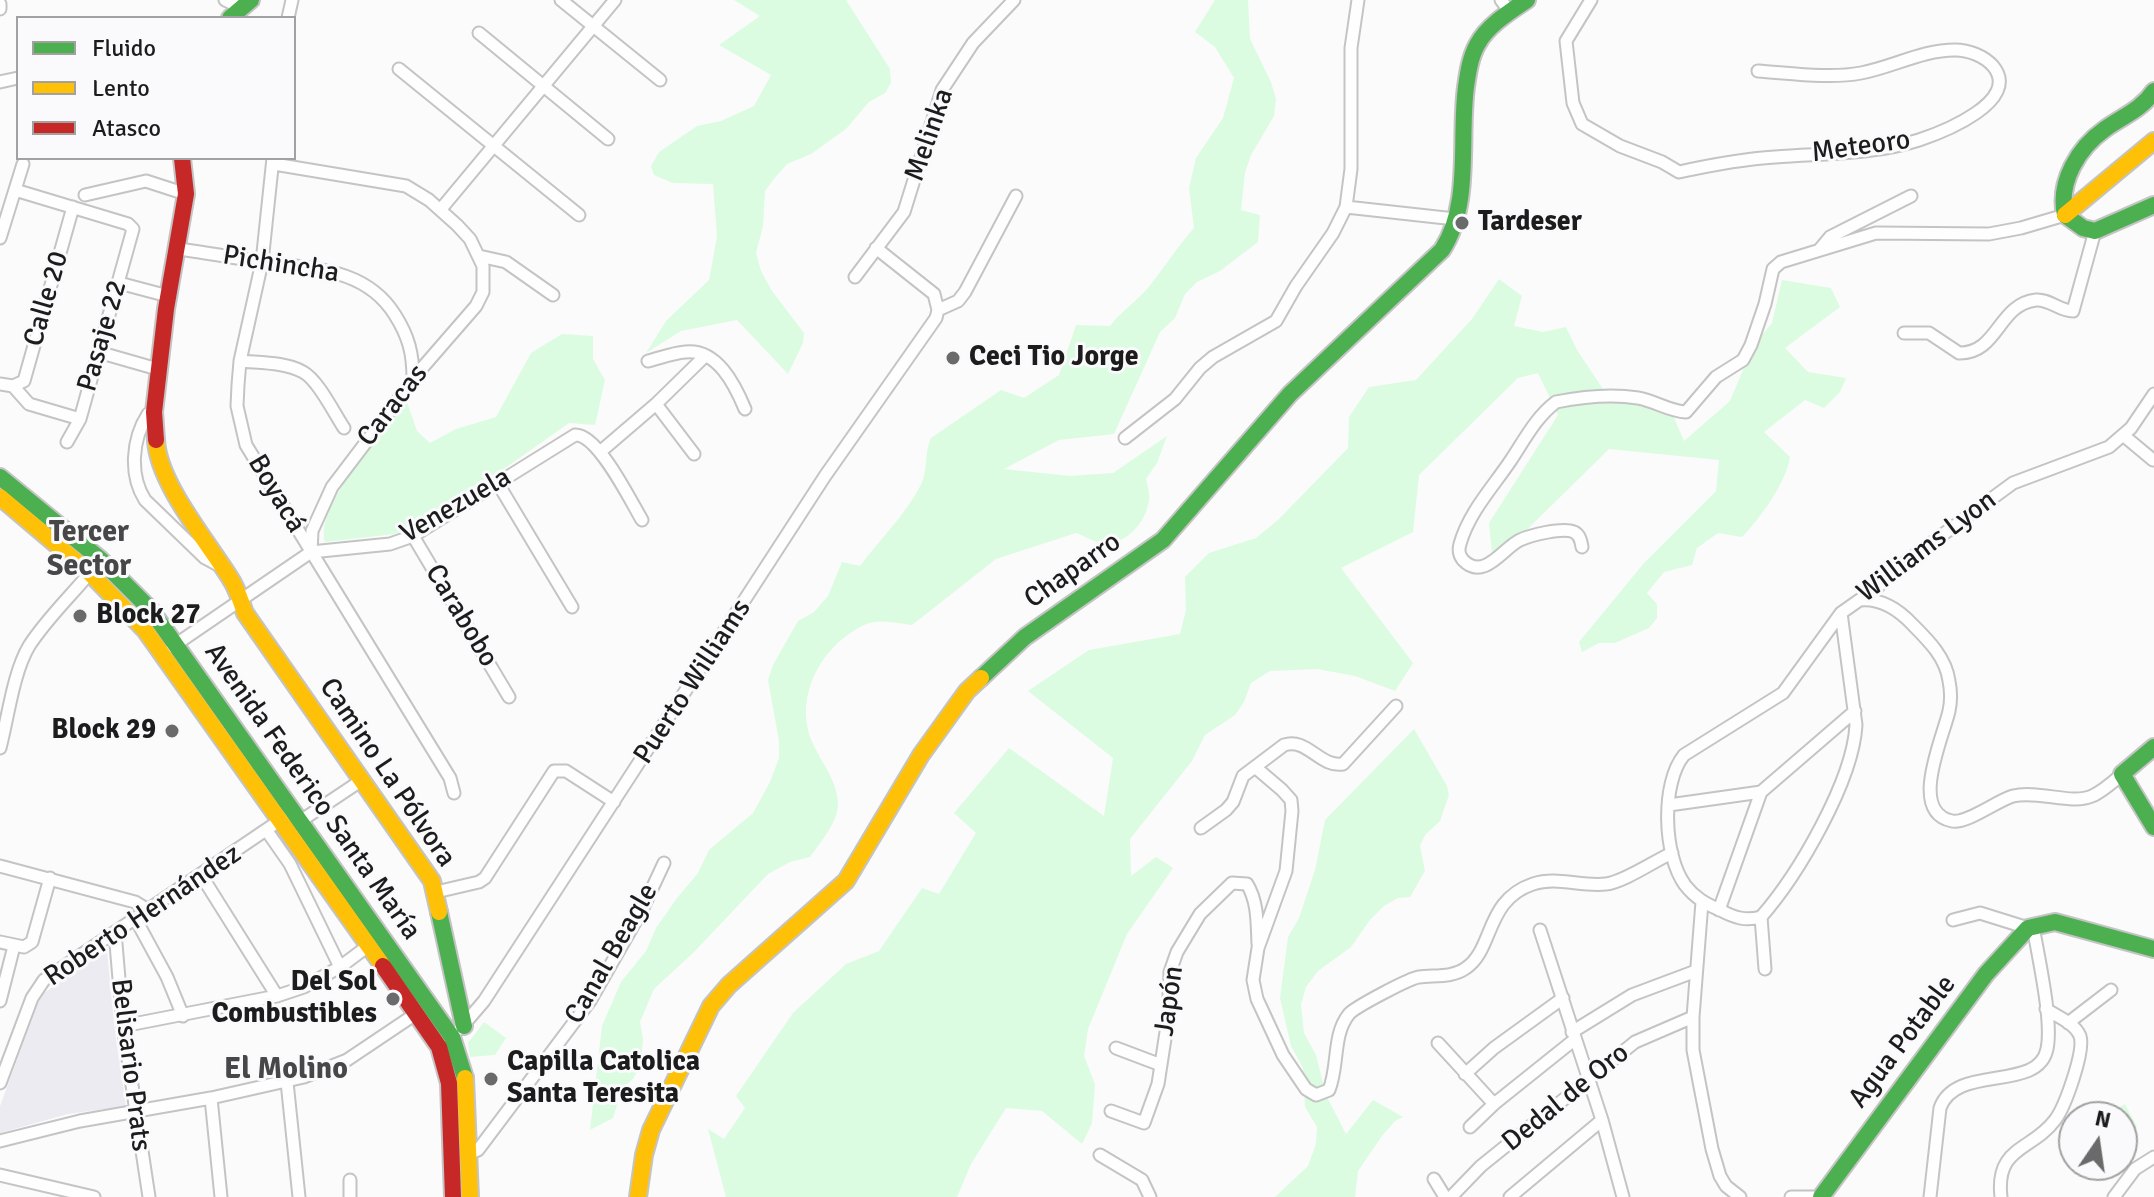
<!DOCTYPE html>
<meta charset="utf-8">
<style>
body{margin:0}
#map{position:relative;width:2154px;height:1197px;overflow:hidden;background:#fbfbfb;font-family:Signika,sans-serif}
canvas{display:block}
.legend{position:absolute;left:16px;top:16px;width:280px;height:144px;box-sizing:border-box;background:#fafafc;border:2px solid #a1a1a2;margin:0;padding:10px 14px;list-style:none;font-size:24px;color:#1c1c1c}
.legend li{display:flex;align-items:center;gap:16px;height:40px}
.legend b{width:40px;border:2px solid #a1a1a2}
.north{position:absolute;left:2058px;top:1101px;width:80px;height:80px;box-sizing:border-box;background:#fafafc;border:2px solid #a1a1a2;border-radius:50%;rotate:13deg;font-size:22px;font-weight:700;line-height:32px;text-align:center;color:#1c1c1c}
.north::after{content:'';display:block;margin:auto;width:28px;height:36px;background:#6a6a6a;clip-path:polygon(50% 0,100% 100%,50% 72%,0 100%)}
</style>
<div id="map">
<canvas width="2154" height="1197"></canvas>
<ul class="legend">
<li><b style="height:10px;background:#4caf50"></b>Fluido</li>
<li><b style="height:10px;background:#ffc107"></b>Lento</li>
<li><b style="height:10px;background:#c62828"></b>Atasco</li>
</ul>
<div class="north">N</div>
</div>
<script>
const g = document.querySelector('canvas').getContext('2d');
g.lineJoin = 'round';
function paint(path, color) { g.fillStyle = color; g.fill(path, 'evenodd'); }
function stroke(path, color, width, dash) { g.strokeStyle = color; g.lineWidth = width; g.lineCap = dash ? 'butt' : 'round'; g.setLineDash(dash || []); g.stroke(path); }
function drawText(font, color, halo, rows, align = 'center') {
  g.font = font + ' Signika,sans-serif'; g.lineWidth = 6; g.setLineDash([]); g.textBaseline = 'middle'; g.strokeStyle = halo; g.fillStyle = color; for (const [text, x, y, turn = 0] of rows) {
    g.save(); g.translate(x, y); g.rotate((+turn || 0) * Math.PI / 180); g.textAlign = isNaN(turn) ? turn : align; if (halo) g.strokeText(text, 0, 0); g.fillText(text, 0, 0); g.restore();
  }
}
const built = new Path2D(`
 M107 950 114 1024 126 1106 68 1114 0 1133V1106L38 1003 44 993Z`);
const green = new Path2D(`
 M734 0H846L890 69 891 83 885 93 869 102 846 129 811 154 787 164 773 180 765 191 763 226 756 253 761 271 772 291 804 333 803 343 788 374 737 320 681 331 646 353 666 321 709 280 717 237 713 184 673 183 654 175 651 166 659 152 697 126 721 121 754 106 771 75 719 45 760 16Z
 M1215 0H1248L1250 39 1271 82 1276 99 1274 116 1251 155 1245 173 1241 210 1260 215 1258 242 1220 271 1197 282 1185 294 1175 318 1160 332 1114 434 1059 440 1004 469 1070 476 1113 473 1167 436 1157 463 1146 479C1148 488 1151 497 1148 505 1144 525 1123 547 1101 543 1093 541 1084 536 1076 533L996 559 912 625C897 623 878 618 864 625 826 643 798 687 808 730 814 755 838 777 838 804 838 822 820 843 810 857L790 862 768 874 694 952 654 989 640 1022 643 1039 641 1061 634 1078 622 1089 613 1118 590 1130 602 1026 621 982 646 951 656 928 677 898 698 873 709 850 753 813 770 782 779 758V741L768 680 773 665 798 621 814 612 828 596 842 562 860 566C878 542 911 508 922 482 928 467 924 454 931 438L1001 390 1024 398 1059 375 1076 325 1110 326C1122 310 1139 300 1151 284 1166 265 1178 246 1194 228L1189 188 1196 158 1223 118 1234 78 1215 47 1195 32Z
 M1499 279 1522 296 1514 326 1543 332 1566 327 1577 350 1603 389 1666 399 1684 441 1730 401 1753 346 1772 323 1782 280 1831 288 1840 307 1785 348 1808 372 1846 378 1840 392 1824 408 1805 400 1764 432 1790 457C1787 481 1760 519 1742 537L1718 533 1697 548 1692 565 1664 572 1647 593 1657 604V618L1649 628 1615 643H1599L1582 652 1579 642 1644 563 1716 491 1719 460 1609 449 1493 563 1489 523 1558 415 1538 373 1518 378 1419 475 1413 532 1341 568 1413 663 1395 691 1355 676 1317 669 1270 671 1251 683 1244 702 1235 715 1205 735 1192 761 1130 839 1131 876 1156 857 1173 868 1127 934 1088 1029 1084 1056 1095 1084 1092 1123 1082 1144 1042 1111 1006 1108 971 1164 957 1197H726L708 1129 724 1139 745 1108 736 1096 793 1013 846 964 879 951 922 888 939 894 976 833 954 813 1009 748 1104 816 1113 758 1028 691 1089 650 1180 634 1186 610 1185 577 1209 553 1256 538 1278 520 1348 448 1349 417 1369 387 1416 380 1472 319Z
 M562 334 593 336V359L605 380 595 425 569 423 508 466 407 529 395 534 325 542C313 510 386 426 406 399L417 431 430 443 456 429 496 417 531 353Z
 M1414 729 1447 786 1449 795 1440 821 1425 835 1420 846 1425 871 1410 897 1398 898 1384 906 1370 920 1351 947 1318 971 1306 987 1301 1005 1304 1033 1316 1055 1326 1095 1346 1134 1373 1100 1403 1117 1395 1121 1382 1136 1358 1171 1355 1197H1275L1308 1166 1316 1144 1317 1127 1305 1107 1303 1068 1291 1046 1280 998 1288 937 1299 918 1315 870 1325 820Z
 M484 1022 506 1038 495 1055 470 1057 468 1043Z
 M2125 1104 2137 1127 2122 1135V1117H2102Z`);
const street = new Path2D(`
 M225 0 242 8
 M561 0 660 80
 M1501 0 1510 12
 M1591 0 1566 41 1573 103 1582 124 1620 146 1662 162 1679 172C1711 165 1742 159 1775 157 1824 153 1872 155 1919 140 1943 132 2022 101 1993 66 1984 56 1969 50 1955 50 1922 50 1893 67 1861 73 1830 79 1789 73 1758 71
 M0 4V9
 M288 18 292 0
 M479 33 608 139
 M399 69 579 215
 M0 82 18 78
 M273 158 262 262 240 361 238 385 237 406 246 445 450 778 454 793
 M274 164 406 186 429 200 457 225 470 239 483 266V292L476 306 423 367 332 487 312 531 311 552
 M15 190 128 224 133 229 80 419 67 442
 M85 195 146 181 186 194
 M1346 207 1455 219
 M441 209 615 0
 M0 238 23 164
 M876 248 934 294 938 310
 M179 249C209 253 240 259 270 263 318 269 367 270 395 315 409 337 413 354 413 379
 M1820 249 1830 237 1911 196
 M479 256 506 262 553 295
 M855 277 904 212 942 90 973 43 1014 0
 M119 283 168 296
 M938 310 958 301 965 292 1016 196
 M1904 333H1929L1959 353C1998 354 1998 304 2036 300 2050 299 2059 311 2073 311L2095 231
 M98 352 161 370
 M240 361C260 363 285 362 303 372 318 380 334 413 344 428
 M648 361C660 358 673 353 685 352 717 348 735 385 745 409
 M0 384 13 386
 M13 386 24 381 73 207
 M13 386 29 404 80 419
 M656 404 694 454
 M154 412 148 414C132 439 129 475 145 500L205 558 218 565
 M2123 435 2153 460
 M1125 438 1175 399 1200 368 1213 357 1276 321 1296 286 1333 233 1346 207 1351 169V48L1358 0
 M600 452 656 404 705 356
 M497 482 572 607
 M413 536 509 697
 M1582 547C1581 541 1580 535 1574 532 1563 527 1531 535 1520 540 1504 547 1484 582 1463 560 1459 555 1458 551 1460 544 1469 512 1493 487 1511 460 1525 439 1536 417 1556 402 1581 397 1613 394 1638 398 1655 401 1669 411 1686 412L1716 377 1743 360 1751 345 1765 304 1773 269 1781 262 1876 233 1989 234 2021 228 2065 215
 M1860 600C1881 598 1899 610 1913 625 1929 641 1946 658 1949 681 1951 691 1951 702 1949 711 1943 738 1908 812 1952 821 1967 824 1996 801 2013 796 2038 790 2072 805 2092 796 2103 791 2113 782 2122 774
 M1841 613 1783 693 1684 755C1661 783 1663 855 1685 885 1695 898 1706 904 1720 910 1735 918 1745 921 1761 917 1798 875 1853 781 1856 725L1841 613 1878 587 1885 577 2013 483 2109 447 2131 428 2154 394
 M172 647 311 552 390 544 413 536 575 435C598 434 630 500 642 520
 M0 748C8 718 13 673 29 646 47 618 72 595 93 569
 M1255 767 1282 790 1291 800 1292 811 1286 871 1258 948 1253 980 1257 999 1283 1055 1306 1089 1316 1095 1329 1090C1339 1066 1332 1035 1349 1014 1355 1007 1410 978 1419 977 1435 975 1452 978 1466 968 1494 949 1485 900 1533 884 1557 876 1581 887 1606 884 1624 882 1654 861 1672 853
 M1669 805 1761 792 1855 711
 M299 822 362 780
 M1201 828 1226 810 1233 802 1243 776 1284 745C1307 737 1320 768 1343 764L1396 706
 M267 831 290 864 340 967
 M0 866 135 902 148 910
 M201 875 277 996
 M436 892 479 882 485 878 554 771H566L614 802
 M1702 902 1693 1017V1050L1712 1149 1720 1176 1726 1186 1740 1197
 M1719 910 1761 792
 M1761 917 1765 969
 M135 918 167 977 183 1016
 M1953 920 1980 913 2028 928
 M1540 930 1602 1120 1623 1197
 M115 932 123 1026 149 1197
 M0 942 24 947 32 942 50 878
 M0 1001 14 946
 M2068 1023 2111 990
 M123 1026 277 996 304 987 340 967 368 946
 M460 1029 484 1001 825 476 936 318 938 310
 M1572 1032 1632 995 1696 971
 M1438 1043 1494 1104
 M1116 1048 1161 1065
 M1465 1074 1494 1048 1563 998
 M287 1082 299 1197
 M0 1083 32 998 44 980 285 817
 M211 1098 221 1197
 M1111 1111 1144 1123 1158 1084 1168 1019 1170 972 1177 952 1200 914 1232 883 1247 884C1258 902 1257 923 1258 944
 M1470 1127 1494 1104 1574 1040
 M0 1141 80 1121 211 1098 304 1077 347 1060 417 1013
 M468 1154 478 1150 590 1001 642 910 664 863
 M1100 1155 1142 1180 1150 1197
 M0 1175 94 1197
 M1434 1179 1445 1197
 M350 1197V1180
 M1451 1197 1481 1166 1635 1042 1693 1017
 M1510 1197 1602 1120
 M1791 1197H1813
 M1930 1197 1940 1108C1956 1063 2038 1093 2047 1049 2053 1021 2038 956 2033 926
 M2001 1197C1995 1146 2032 1151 2055 1120 2065 1107 2085 1051 2080 1036 2075 1023 2056 1016 2046 1009
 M2114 1197 2135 1169 2154 1157`);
const fast = new Path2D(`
 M230 18 251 0
 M2154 91C2141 110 2123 116 2105 129 2078 148 2058 182 2065 215L2083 228 2095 231 2154 205
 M0 477 100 559 151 610 452 1037 465 1078
 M981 678 1025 637 1163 540 1290 394 1442 250C1472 204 1459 139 1466 87 1468 73 1470 58 1477 45 1487 26 1509 12 1527 0
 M2154 747 2122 774 2154 827
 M439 912 464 1026
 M1821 1197 1986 974 2028 928 2055 922 2154 949`);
const slow = new Path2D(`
 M2065 215 2154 141
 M156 440C158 483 207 541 230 578 237 588 241 602 245 613L432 881 439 912
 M0 497 90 573 145 630 383 966
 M465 1078 470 1197
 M638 1197 644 1155 651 1130 711 1006 729 985 846 881 921 755 967 691 981 678`);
const jam = new Path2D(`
 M156 440 154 412 166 309 186 194 182 158
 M383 966 439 1047 449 1083 453 1197`);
const markers = [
 [1462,223,8,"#6a6a6a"],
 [953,358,8,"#6a6a6a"],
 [80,616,8,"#6a6a6a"],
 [172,731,8,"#6a6a6a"],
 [393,999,8,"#6a6a6a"],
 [491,1079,8,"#6a6a6a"]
];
const streetNames = [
 ["Melinka",930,135,-71],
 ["Meteoro",1861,147,-8],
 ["Pichincha",281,265,9],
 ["Calle 20",47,299,-74],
 ["Pasaje 22",103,336,-74],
 ["Caracas",393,406,-52],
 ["Boyacá",276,494,59],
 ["Venezuela",456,506,-30],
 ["Williams Lyon",1927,547,-37],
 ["Chaparro",1073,571,-35],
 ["Carabobo",461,616,59],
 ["Puerto Williams",693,682,-57],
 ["Camino La Pólvora",387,773,56],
 ["Avenida Federico Santa María",312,792,55],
 ["Roberto Hernández",143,916,-34],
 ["Canal Beagle",612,954,-60],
 ["Japón",1170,1001,-82],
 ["Agua Potable",1903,1042,-53],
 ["Belisario Prats",130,1065,83],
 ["Dedal de Oro",1566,1098,-39]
];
const poiNames = [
 ["Tardeser",1478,223],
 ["Ceci Tio Jorge",969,358],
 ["Block 27",96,616],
 ["Block 29",156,731,"right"],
 ["Del Sol",377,983,"right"],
 ["Combustibles",377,1015,"right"],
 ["Capilla Catolica",507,1063],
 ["Santa Teresita",507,1095]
];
const neighbourhoodNames = [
 ["Tercer",89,533],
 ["Sector",89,567],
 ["El Molino",286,1070]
];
paint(built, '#ecebf1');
paint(green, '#dbfce1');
stroke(street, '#c4c4c5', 15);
stroke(fast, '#c4c4c5', 20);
stroke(slow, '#c4c4c5', 20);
stroke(jam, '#c4c4c5', 20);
stroke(street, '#fefefe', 11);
stroke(fast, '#4caf50', 16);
stroke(slow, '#ffc107', 16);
stroke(jam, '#c62828', 16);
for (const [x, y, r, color] of markers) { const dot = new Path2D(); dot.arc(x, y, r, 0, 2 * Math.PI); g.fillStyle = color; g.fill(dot); stroke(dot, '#fafafc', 3); }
drawText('28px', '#1c1c1c', '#fafafc', streetNames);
drawText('bold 28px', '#1c1c1c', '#fafafc', poiNames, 'left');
drawText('bold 30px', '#474748', '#fafafc', neighbourhoodNames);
</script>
